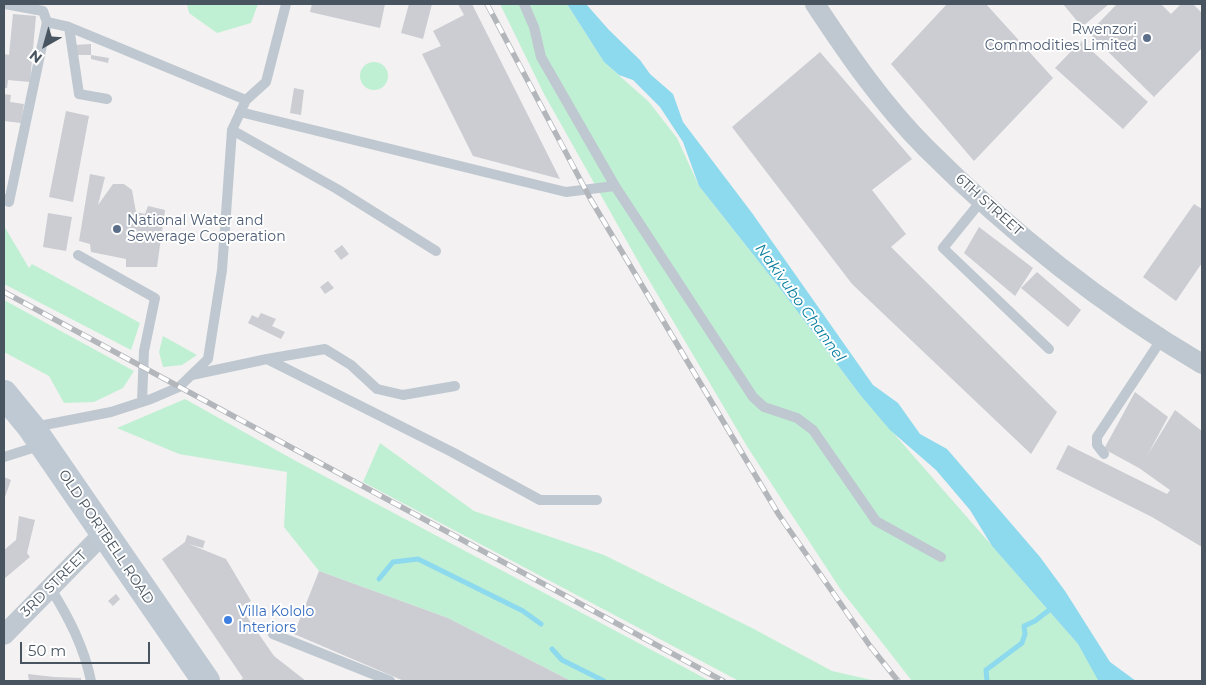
<!DOCTYPE html>
<style>
body{margin:0}
#map{position:relative;width:1206px;height:685px;overflow:hidden;background:#f3f1f1;font-family:Montserrat,sans-serif}
canvas{display:block}
.frame{position:absolute;inset:0;border:5px solid #48545f;pointer-events:none}
.north{position:absolute;left:20px;top:20px;width:50px;height:50px;-webkit-text-stroke:4px #fff;paint-order:stroke;rotate:218deg;font-size:14px;font-weight:700;line-height:20px;text-align:center;color:#48545f}
.north::after{content:'';display:block;margin:auto;width:18px;height:22px;background:#48545f;clip-path:polygon(50% 0,100% 100%,50% 72%,0 100%)}
.scale{position:absolute;left:20px;top:642px;width:130px;height:22px;box-sizing:border-box;border:2px solid #48545f;border-top:0;padding-left:6px;font-size:15px;line-height:18px;white-space:nowrap;color:#48545f;-webkit-text-stroke:4px #fff;paint-order:stroke}
</style>
<div id="map">
<canvas width="1206" height="685"></canvas>
<div class="frame"></div>
<div class="north">N</div>
<div class="scale">50 m</div>
</div>
<script>
const g = document.querySelector('canvas').getContext('2d');
g.lineJoin = 'round';
function paint(path, color) { g.fillStyle = color; g.fill(path, 'evenodd'); }
function stroke(path, color, width, dash) { g.strokeStyle = color; g.lineWidth = width; g.lineCap = dash ? 'butt' : 'round'; g.setLineDash(dash || []); g.stroke(path); }
function drawText(font, color, halo, rows, align = 'center') {
  g.font = font + ' Montserrat,sans-serif'; g.lineWidth = 4; g.setLineDash([]); g.textBaseline = 'middle'; g.strokeStyle = halo; g.fillStyle = color; for (const [text, x, y, turn = 0] of rows) {
    g.save(); g.translate(x, y); g.rotate((+turn || 0) * Math.PI / 180); g.textAlign = isNaN(turn) ? turn : align; if (halo) g.strokeText(text, 0, 0); g.fillText(text, 0, 0); g.restore();
  }
}
const green = new Path2D(`
 M187 4H258L251 23 217 33 189 13Z
 M500 4H567L604 62 649 102 677 138 699 186 782 291 861 396 1078 644 1100 681H912L841 590 748 448 643 270 544 94Z
 M360 76a14 14 0 1 1 28 0a14 14 0 1 1-28 0Z
 M4 226 29 268 32 264 140 323 131 350 4 284Z
 M4 300 134 371 123 388 94 402 64 403 49 376 4 352Z
 M163 336 197 355 182 365 163 367 159 352Z
 M185 399 294 460 710 681H571L448 618 319 571 284 527 287 472 179 454 117 428Z
 M380 443 474 511 604 555 752 628 832 671 876 681H739L363 482Z`);
const water = new Path2D(`
 M567 4H586L609 30 640 60 650 74 673 94 683 122 752 213 873 385 898 403 920 434 947 449 1040 557 1065 591 1110 662 1136 681 1098 680 1078 644 992 546 970 510 936 470 890 430 861 396 782 291 699 186 683 142 660 107 633 80 619 75 604 62Z`);
const stream = new Path2D(`
 M379 579 393 562 418 559 523 611 541 624
 M552 649 562 660 604 681
 M987 681 986 670 1022 643 1025 634 1024 626 1035 621 1053 607`);
const building = new Path2D(`
 M312 4H385L380 28 310 12Z
 M409 4H432L423 39 401 33Z
 M458 4H472L560 179 473 156 422 54 441 46 433 31 464 15Z
 M947 4H986L1053 78 974 161 891 64Z
 M1063 4H1109L1082 27Z
 M1117 4H1161L1171 14 1181 4H1193L1202 13V48L1154 97 1089 33Z
 M13 14 36 16 30 82 8 80 7 88H4V54L9 55Z
 M1081 41 1148 102 1123 129 1055 68Z
 M91 44V55H75L74 45Z
 M820 52 912 159 872 190 906 234 891 247 1057 412 1031 454 852 284 732 127Z
 M91 55 109 58 108 63 91 59Z
 M294 88 304 90 301 115 290 113Z
 M4 94 11 95 10 102 24 104 21 123 4 121Z
 M66 111 89 116 73 202 49 197Z
 M90 174 105 177 98 205 113 184H124L132 190 136 212 145 214 148 206 165 210 157 267H126V259L91 252 90 244 79 241Z
 M1194 204 1202 209V263L1176 301 1143 277Z
 M48 213 72 217 66 251 43 247Z
 M979 227 1033 268 1015 296 964 253Z
 M342 245 349 254 341 260 334 251Z
 M1037 272 1081 310 1068 327 1021 288Z
 M328 281 334 288 325 294 320 287Z
 M261 313 276 319 272 326 285 332 281 339 248 323 252 315 258 318Z
 M1135 392 1168 417 1147 456 1175 410 1202 431V547L1152 517 1056 469 1068 445 1167 494 1170 490 1139 468 1104 449Z
 M4 477 11 480 4 500Z
 M19 516 35 520 27 553 30 557 4 579V550L16 540Z
 M187 535 205 541 203 548 189 544 226 559 251 601 240 607 274 656 306 681H240L243 678 162 559 185 542Z
 M319 571 448 618 571 681H404L294 634Z
 M116 594 120 599 113 606 108 601Z
 M28 674 54 677 81 678V681H29Z`);
const lane = new Path2D(`
 M524 4 534 27 541 57 615 186
 M47 22 69 27 246 100
 M69 27 79 94 107 99
 M240 112 566 192 615 186 753 397 764 407 797 418 813 430 876 521 941 557
 M232 130 337 189 436 251
 M4 199 9 202 47 22 43 11 5 4
 M982 200 943 248 1049 349
 M78 255 155 298 144 351 142 402
 M267 359 325 349 351 365 377 389 403 395 455 386
 M192 375 267 359 452 452 540 500H597
 M34 427 111 412 151 399 179 387 208 359 222 270 232 130 246 100 266 82 286 4
 M1104 454 1097 445V437L1161 340
 M4 457 42 445
 M51 589C69 618 84 647 91 681
 M273 634 390 681`);
const street = new Path2D(`
 M815 4C848 54 883 105 926 148 1008 230 1102 305 1202 364
 M4 635 103 534`);
const secondary = new Path2D(`
 M4 394 31 427 206 681`);
const rail = new Path2D(`
 M487 4 591 200 779 515 870 646 898 681
 M4 292 723 681`);
const markers = [
 [1147,38,5,"#5c6f8a"],
 [117,229,5,"#5c6f8a"],
 [228,620,5,"#3f7fe0"]
];
const serviceNames = [
 ["Rwenzori",1137,30],
 ["Commodities Limited",1137,46],
 ["National Water and",127,221,"left"],
 ["Sewerage Cooperation",127,237,"left"]
];
const streetNames = [
 ["6TH STREET",989,205,42],
 ["OLD PORTBELL ROAD",106,537,56],
 ["3RD STREET",54,584,-45]
];
const shopNames = [
 ["Villa Kololo",238,612],
 ["Interiors",238,628]
];
const waterNames = [
 ["Nakivubo Channel",800,303,54]
];
paint(green, '#c0f0d3');
paint(water, '#8dd9ed');
stroke(stream, '#8dd9ed', 5);
paint(building, '#cbcdd3');
stroke(lane, '#bfc8d0', 10);
stroke(street, '#bfc8d0', 20);
stroke(secondary, '#bfc9d4', 28);
stroke(rail, '#b3b6bb', 5.5);
stroke(rail, '#fff', 4, [11]);
for (const [x, y, r, color] of markers) { const dot = new Path2D(); dot.arc(x, y, r, 0, 2 * Math.PI); g.fillStyle = color; g.fill(dot); stroke(dot, '#fff', 2); }
drawText('14px', '#4e5e75', '#fff', serviceNames, 'right');
drawText('14px', '#48545f', '#fff', streetNames);
drawText('14px', '#366cbe', '#fff', shopNames, 'left');
drawText('italic 15px', '#0c809f', '#fff', waterNames);
</script>
